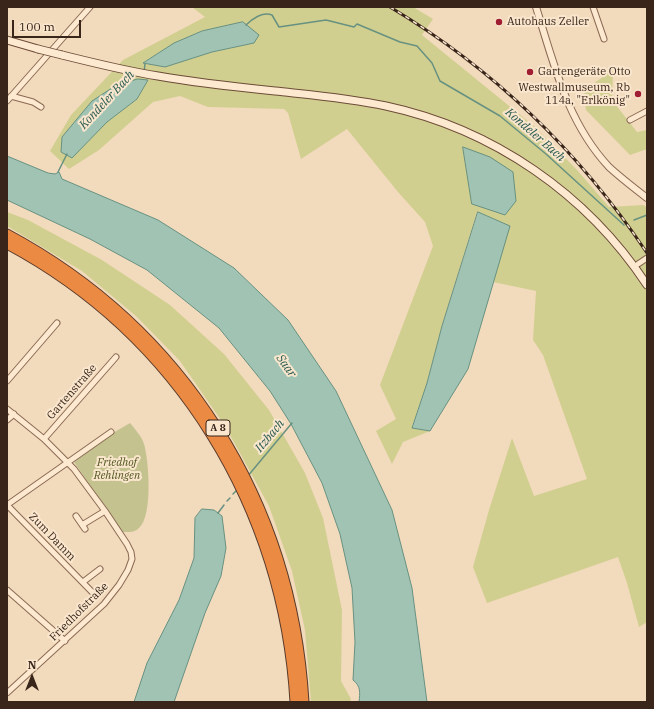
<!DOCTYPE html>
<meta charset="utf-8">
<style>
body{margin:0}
#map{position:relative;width:654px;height:709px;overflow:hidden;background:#f2dabc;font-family:"IBM Plex Serif",serif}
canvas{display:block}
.frame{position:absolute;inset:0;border:8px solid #39251a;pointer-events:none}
.north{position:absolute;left:12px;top:657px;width:40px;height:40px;-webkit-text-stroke:3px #f9e6cd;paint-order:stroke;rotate:0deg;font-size:11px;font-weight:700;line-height:16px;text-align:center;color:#39251a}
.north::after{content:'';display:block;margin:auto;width:14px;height:18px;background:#39251a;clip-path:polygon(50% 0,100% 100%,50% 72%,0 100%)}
.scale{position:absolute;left:12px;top:20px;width:69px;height:18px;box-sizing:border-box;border:2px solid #39251a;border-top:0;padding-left:5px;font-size:12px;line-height:14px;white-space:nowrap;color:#39251a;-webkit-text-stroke:3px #f9e6cd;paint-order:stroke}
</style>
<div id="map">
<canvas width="654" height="709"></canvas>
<div class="frame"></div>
<div class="north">N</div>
<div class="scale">100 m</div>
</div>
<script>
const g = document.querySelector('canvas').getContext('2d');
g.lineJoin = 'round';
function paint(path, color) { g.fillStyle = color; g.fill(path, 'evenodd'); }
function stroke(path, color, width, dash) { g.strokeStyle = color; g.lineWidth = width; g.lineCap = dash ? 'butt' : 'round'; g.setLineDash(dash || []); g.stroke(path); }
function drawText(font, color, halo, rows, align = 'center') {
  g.font = font + ' "IBM Plex Serif",serif'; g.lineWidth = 4; g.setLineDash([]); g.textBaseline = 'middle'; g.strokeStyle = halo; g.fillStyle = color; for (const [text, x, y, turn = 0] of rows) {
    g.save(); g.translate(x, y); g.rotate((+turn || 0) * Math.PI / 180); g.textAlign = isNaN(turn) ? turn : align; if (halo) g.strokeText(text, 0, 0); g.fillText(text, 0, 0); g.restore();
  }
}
const green = new Path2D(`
 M192 7H413L433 19 422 35 535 127 577 170 609 207 643 205 647 207V622L639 627 627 583 618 557 487 603 473 567 489 510 512 438 534 496 587 479 543 355 533 340 536 291 493 282 509 226 477 212 442 326 427 383 412 427 430 431 403 442 392 464 376 431 396 419 380 385 433 246 425 222 398 192 347 129 301 159 288 113 284 109 208 107 180 96 153 102 99 150 69 169 50 151 71 115 123 60 205 17ZM202 31 254 43 212 52 144 62 175 43ZM147 81 137 99 107 122Z
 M613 70 612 100 637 132 647 130V149L630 155 586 110 584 90Z
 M7 212 28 220 102 260 170 305 224 354 269 410 305 473 323 518 342 610 341 681 351 699 350 702H311L305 630 292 571 269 506 225 426 180 361 136 316 82 271 7 226Z`);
const cemetery = new Path2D(`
 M130 423C135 429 142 437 144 444 149 461 153 516 139 528 134 533 128 532 122 532L74 462 113 433Z`);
const water = new Path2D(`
 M243 22 259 35 254 43 212 52 165 67 143 63 174 43 202 31Z
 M138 79 148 80 137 99 107 122 72 158 61 152 62 137 92 101 115 86Z
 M463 147 490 157 513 172 516 201 505 215 472 204Z
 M7 156 48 173 55 174 59 172 62 179 158 220 234 268 288 320 336 391 392 510 412 588 427 702H359C360 693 361 686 353 680L355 642 352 588 340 534 322 483 291 424 270 391 219 328 147 270 90 239 7 200Z
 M478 212 510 226 468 369 430 431 412 428 427 383 442 326Z
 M202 509 214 510 222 516 226 548 221 576 205 613 174 702H134L147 663 179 600 194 558 195 518Z`);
const stream = new Path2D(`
 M246 25C252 19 263 11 272 15L279 27 326 20 354 27 357 24 400 42 417 46 432 63 440 81 500 116 546 154 624 225
 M144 72 145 64
 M58 172 67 154
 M634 220 647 215
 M247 477 292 423
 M233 494 237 490
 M227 501 230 498
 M218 513 224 505`);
const minor = new Path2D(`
 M593 7 604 39
 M11 96 33 102 41 107
 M7 101 90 7
 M630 120 647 111
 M638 264 647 258
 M7 381 57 323
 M7 409 44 439 74 469 105 511 127 544 131 552 132 559 128 570 119 585 104 604 7 693
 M7 420 14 414
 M44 439 116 357
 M7 505 96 596
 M7 505 111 432
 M76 516 85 529
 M82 525 105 511
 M83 582 100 569
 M7 590 65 641`);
const tertiary = new Path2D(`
 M536 7C554 64 567 122 609 167 621 178 634 188 647 198`);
const secondary = new Path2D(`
 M7 40 38 49
 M62 55C94 63 126 71 158 76 197 83 236 87 275 91 312 95 349 98 386 106 493 129 587 194 647 285`);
const motorway = new Path2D(`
 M7 234C184 329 292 501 304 702
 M7 244C179 336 284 508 295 702`);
const rail = new Path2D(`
 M390 7C495 70 579 151 647 253`);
const secondaryBridge = new Path2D(`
 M38 49 62 55`);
const markers = [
 [499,22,4,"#a01e31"],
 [530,72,4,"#a01e31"],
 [638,94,4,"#a01e31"]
];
const shields = [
 [218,428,24]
];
const shieldNames = [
 ["A 8",218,428]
];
const poiNames = [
 ["Autohaus Zeller",507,22],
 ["Gartengeräte Otto",538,72],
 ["Westwallmuseum, Rb",630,88,"right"],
 ["114a, \"Erlkönig\"",630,101,"right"]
];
const streetNames = [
 ["Gartenstraße",72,392,-49],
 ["Zum Damm",52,537,46],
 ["Friedhofstraße",79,612,-45]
];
const parkNames = [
 ["Friedhof",117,463],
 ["Rehlingen",117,476]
];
const waterNames = [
 ["Kondeler Bach",107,100,-47],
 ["Kondeler Bach",535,135,41],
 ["Saar",286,366,54],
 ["Itzbach",270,436,-50]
];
paint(green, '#d1cf8f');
paint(cemetery, '#c4c390');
paint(water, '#a1c3b4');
stroke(water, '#679181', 1);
stroke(stream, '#679181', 1.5);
stroke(minor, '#8b6a54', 7);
stroke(tertiary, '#8b6a54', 8);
stroke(secondary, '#6d4b37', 9);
stroke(motorway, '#583929', 11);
stroke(minor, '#fce9d0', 5);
stroke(tertiary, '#fce9d0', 6);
stroke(secondary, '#fce9d0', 7);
stroke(motorway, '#eb8a43', 9);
stroke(rail, '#39251a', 3);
stroke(rail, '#f9e6cd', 1.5, [4.5]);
stroke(secondaryBridge, '#6d4b37', 9, []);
stroke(secondaryBridge, '#fce9d0', 7);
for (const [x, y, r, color] of markers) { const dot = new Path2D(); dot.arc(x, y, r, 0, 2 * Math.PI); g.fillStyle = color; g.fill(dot); stroke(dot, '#f9e6cd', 1.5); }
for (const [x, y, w] of shields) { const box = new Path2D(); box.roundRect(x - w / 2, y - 8, w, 16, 3); g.fillStyle = '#f9e6cd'; g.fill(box); stroke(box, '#39251a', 1); }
drawText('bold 10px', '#39251a', null, shieldNames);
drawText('11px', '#39251a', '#f9e6cd', poiNames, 'left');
drawText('11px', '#39251a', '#f9e6cd', streetNames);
drawText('italic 11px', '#51571f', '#f9e6cd', parkNames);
drawText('italic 12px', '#285a50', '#f9e6cd', waterNames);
</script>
